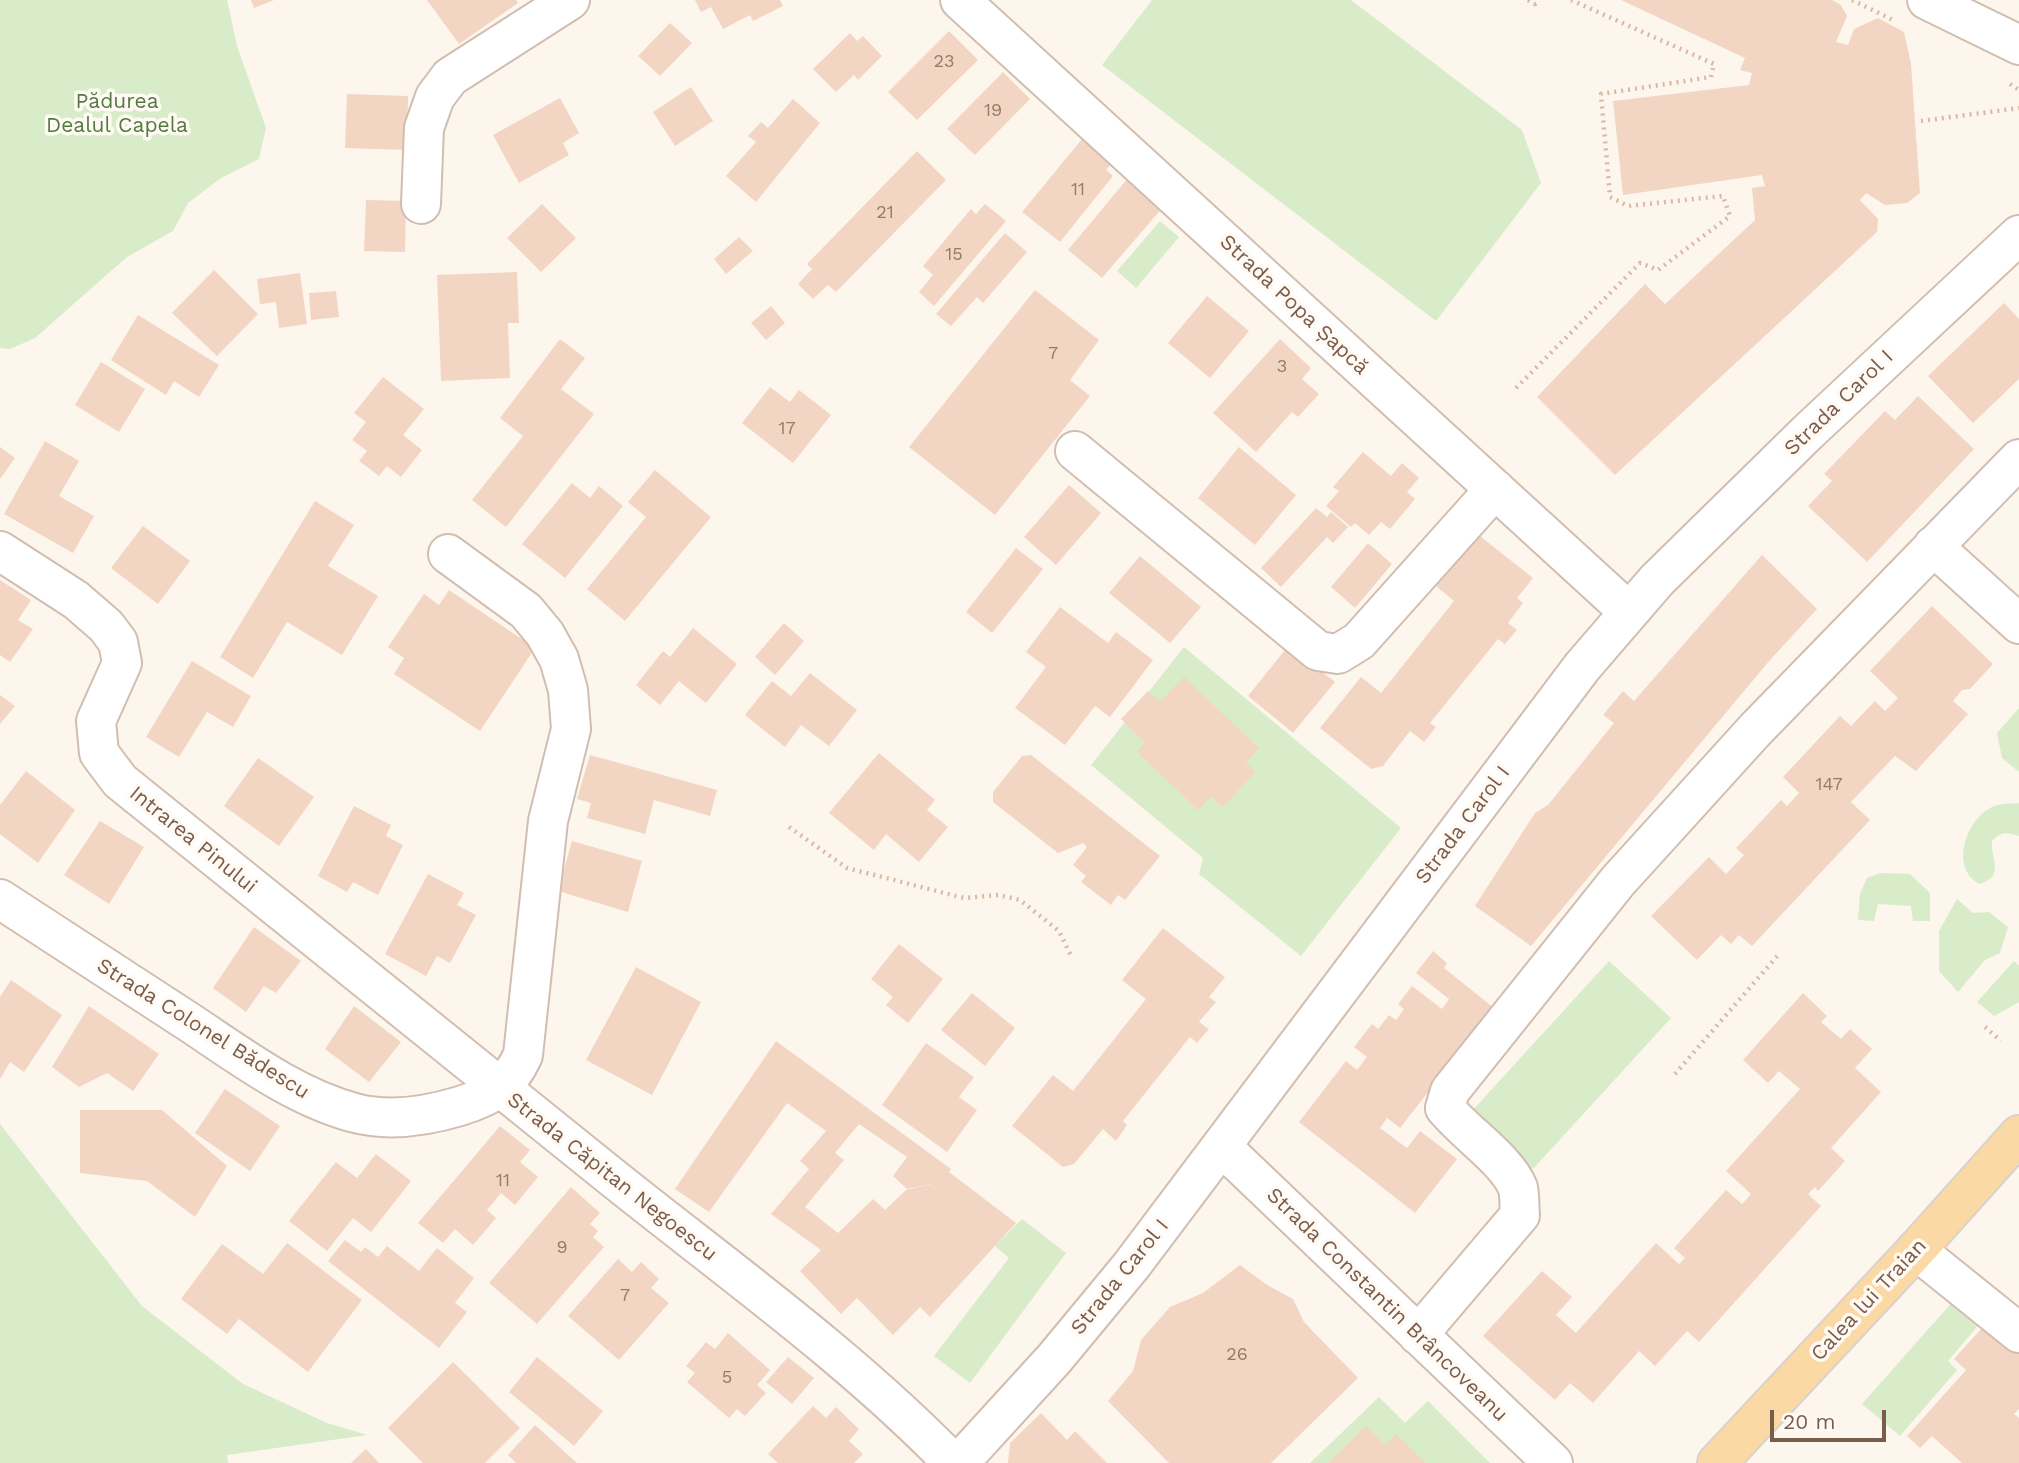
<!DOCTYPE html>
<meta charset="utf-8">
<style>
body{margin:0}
#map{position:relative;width:2019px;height:1463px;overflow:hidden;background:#fdf6ec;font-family:"Work Sans",sans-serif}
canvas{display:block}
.scale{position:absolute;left:1770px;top:1410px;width:116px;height:32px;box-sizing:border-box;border:4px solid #7a5c4d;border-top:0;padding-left:9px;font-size:21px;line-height:24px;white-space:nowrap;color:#7a5c4d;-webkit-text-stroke:5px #fffaf3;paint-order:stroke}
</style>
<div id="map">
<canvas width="2019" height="1463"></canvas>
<div class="scale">20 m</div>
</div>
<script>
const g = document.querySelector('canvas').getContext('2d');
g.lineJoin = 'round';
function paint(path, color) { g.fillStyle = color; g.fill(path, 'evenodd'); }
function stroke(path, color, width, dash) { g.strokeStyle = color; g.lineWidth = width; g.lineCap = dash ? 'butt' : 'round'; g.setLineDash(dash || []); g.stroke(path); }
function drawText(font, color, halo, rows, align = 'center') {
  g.font = font + ' "Work Sans",sans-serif'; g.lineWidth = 7; g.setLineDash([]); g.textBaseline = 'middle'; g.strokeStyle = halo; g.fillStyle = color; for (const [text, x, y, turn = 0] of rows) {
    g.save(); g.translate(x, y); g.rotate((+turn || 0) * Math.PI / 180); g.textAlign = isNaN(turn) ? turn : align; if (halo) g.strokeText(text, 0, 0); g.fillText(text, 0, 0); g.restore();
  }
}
const green = new Path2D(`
 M0 0H227L237 46 266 128 259 159 221 178 188 203 173 231 127 257 35 338 10 349 0 348Z
 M1152 0H1351L1522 130 1541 183 1436 321 1102 65Z
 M1160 221 1179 237 1136 288 1117 271Z
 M1184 647 1401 828 1301 956 1199 874 1203 858 1091 765Z
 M2019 708V772L2002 758 1997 733Z
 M2019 803V836C2006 832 2001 831 1992 841 1990 860 2006 875 1980 884 1951 870 1964 825 1987 810 1996 803 2008 804 2019 803Z
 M1880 873 1910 874 1930 893V921H1913L1911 906 1878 904 1874 921 1858 920 1860 894 1867 878Z
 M1957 899 1973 913 1989 912 2008 927 2000 953 1985 960 1958 992 1939 971V931Z
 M1609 961 1671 1018 1533 1169 1471 1112Z
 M2014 961 2019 966V1002L1994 1016 1977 1002Z
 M0 1124 142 1306 243 1384 327 1423 367 1435 227 1455 228 1463H0Z
 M1022 1219 1066 1253 970 1383 934 1356 1009 1258 995 1246Z
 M1955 1299 1981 1322 1948 1361 1957 1370 1900 1436 1862 1404Z
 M1379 1397 1405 1423 1428 1401 1490 1463H1310Z`);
const building = new Path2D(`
 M251 0H274L254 8Z
 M427 0H516L518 3 459 44Z
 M695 0H780L783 6 753 21 750 15 723 29 711 7 701 12Z
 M1621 0H1832L1841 5 1847 16 1836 42 1848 45 1854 29 1878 18 1904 32 1911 64 1920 193 1907 203 1885 205 1866 193 1860 200 1878 219 1877 232 1615 475 1537 397 1645 284 1665 304 1755 220 1752 188 1765 186 1762 175 1623 195 1613 101 1749 85 1752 73 1740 70 1745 58Z
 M670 23 692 43 660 76 638 56Z
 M949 31 978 60 917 120 888 92Z
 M850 33 857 41 863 36 882 56 858 80 854 75 836 92 813 69Z
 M1003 72 1030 99 975 155 947 129Z
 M691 87 713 121 675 146 653 112Z
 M347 94 408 96 407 150 345 148Z
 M560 98 579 133 563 143 569 155 519 183 493 135Z
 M793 99 820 123 756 202 726 176 756 142 748 136 761 122 768 128Z
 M1082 139 1112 163 1106 170 1113 176 1060 242 1022 212Z
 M917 151 946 180 836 292 828 285 813 299 798 284 812 269 807 264Z
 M1128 178 1163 207 1102 278 1068 250Z
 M366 200 406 201 405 252 364 251Z
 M542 204 576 238 541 272 507 238Z
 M985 204 1006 221 934 306 919 292 933 275 923 266 971 209 976 214Z
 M1005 233 1027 252 983 303 977 297 951 326 936 314Z
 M739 237 753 251 726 274 714 259Z
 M214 270 258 314 217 356 172 313Z
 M517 272 519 323H508L510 378 441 381 437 275Z
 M300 273 307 324 279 328 276 302 260 304 257 279Z
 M1035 290 1099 340 1070 380 1090 396 995 515 909 447Z
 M336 291 339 317 311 320 309 293Z
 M1207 296 1249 331 1210 378 1168 343Z
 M2004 303 2019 319V379L1973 423 1928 376Z
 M771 306 785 323 766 340 751 323Z
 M138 315 219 365 199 397 174 381 166 395 111 360Z
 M560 339 585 358 561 389 594 414 506 527 472 500 523 436 500 418Z
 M1280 339 1311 368 1302 379 1319 394 1298 417 1292 412 1256 452 1213 413Z
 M101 362 145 389 119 432 75 405Z
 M383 377 424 409 403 435 422 450 401 477 387 466 379 476 359 461 367 451 352 440 366 422 354 413Z
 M770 387 790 402 799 390 831 415 793 463 742 423Z
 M1918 396 1974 449 1867 562 1808 506 1832 481 1824 474 1885 411 1895 420Z
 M45 441 79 461 59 496 94 516 73 553 4 514Z
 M0 447 15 458 0 479Z
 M1239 447 1296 495 1255 545 1198 498Z
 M1363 452 1391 476 1402 463 1419 478 1407 492 1415 499 1390 529 1381 522 1369 535 1355 523 1351 527 1326 506 1339 491 1333 487Z
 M655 470 711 517 625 621 587 589 646 517 628 502Z
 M572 483 590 498 599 486 623 506 565 578 522 544Z
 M1069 485 1101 513 1056 565 1024 537Z
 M315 501 354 525 328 566 378 596 342 655 287 622 253 678 220 657Z
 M1316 508 1327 517 1331 512 1348 527 1333 543 1327 537 1281 587 1261 568Z
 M143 526 190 561 158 604 111 568Z
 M1471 529 1533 578 1517 598 1523 603 1508 623 1517 630 1505 644 1498 639 1430 723 1436 727 1424 742 1410 731 1383 766 1371 769 1320 728 1361 677 1381 693 1454 601 1430 581Z
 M1368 543 1392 564 1355 608 1331 587Z
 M1016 548 1043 569 992 633 966 612Z
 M1762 555 1817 609 1770 660 1531 946 1475 906 1535 813 1548 805 1614 723 1603 715 1623 691 1634 701Z
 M1140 556 1201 607 1170 643 1109 593Z
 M0 580 31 600 18 620 33 629 10 662 0 655Z
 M449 590 535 648 480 731 394 674 404 658 388 647 424 594 439 605Z
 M1932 606 1993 664 1970 689 1962 690 1953 701 1968 714 1916 771 1895 756 1851 802 1870 820 1752 946 1739 935 1731 944 1721 935 1697 960 1651 916 1709 857 1726 874 1744 855 1736 848 1781 800 1787 806 1799 793 1783 777 1840 716 1851 726 1875 701 1885 711 1898 698 1870 671Z
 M1060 607 1108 643 1116 632 1153 660 1110 717 1095 706 1065 745 1015 708 1046 667 1026 652Z
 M784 623 804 641 775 675 755 657Z
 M693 628 737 664 706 703 679 681 660 705 636 685 663 651 670 657Z
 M1289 645 1335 682 1293 733 1248 696Z
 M192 661 251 696 233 727 207 712 179 757 146 737Z
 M810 673 857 710 829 746 801 725 785 747 745 715 772 681 791 696Z
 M1184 677 1259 748 1246 762 1255 772 1223 807 1211 796 1198 810 1137 752 1145 743 1121 719 1148 691 1160 702Z
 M0 695 15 706 0 724Z
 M879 753 935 800 927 810 948 827 919 862 886 834 874 850 829 813Z
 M590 755 717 790 710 816 654 800 645 834 587 818 591 803 577 799Z
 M1031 755 1160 856 1125 900 1118 895 1111 905 1081 882 1086 876 1073 865 1087 847 1083 843 1058 853 993 802V792L1022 756Z
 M258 758 314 797 279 846 224 806Z
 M26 771 75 810 38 863 0 834V805Z
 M354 806 391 825 386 836 403 845 378 895 353 882 347 892 318 876Z
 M100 821 144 847 109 904 64 875Z
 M572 841 642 861 628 912 558 891Z
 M428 874 464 893 457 905 476 915 450 963 437 956 426 976 385 954Z
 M254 927 301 961 276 993 264 986 246 1012 213 988Z
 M1163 928 1225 977 1209 997 1216 1002 1199 1022 1209 1029 1197 1043 1190 1037 1123 1121 1127 1125 1116 1141 1103 1129 1074 1164 1063 1167 1012 1126 1053 1075 1073 1091 1146 999 1122 980Z
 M899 944 943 979 908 1023 886 1005 893 997 871 979Z
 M1433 951 1447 963 1444 968 1494 1008 1400 1128 1387 1118 1380 1128 1407 1148 1420 1131 1457 1159 1415 1213 1299 1122 1346 1061 1357 1070 1367 1057 1354 1047 1372 1024 1378 1029 1389 1015 1396 1020 1404 1009 1398 1004 1412 986 1442 1009 1449 999 1416 973Z
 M636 967 701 1002 652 1095 586 1060Z
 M11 980 62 1015 24 1072 10 1062 0 1079V997Z
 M972 993 1015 1028 985 1066 941 1030Z
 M1803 993 1827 1016 1821 1022 1841 1039 1850 1029 1872 1049 1855 1068 1881 1092 1831 1148 1845 1161 1818 1191 1815 1187 1808 1194 1821 1206 1699 1342 1687 1331 1655 1366 1639 1351 1593 1403 1570 1383 1555 1400 1483 1336 1542 1271 1572 1297 1556 1315 1576 1333 1656 1243 1679 1264 1685 1258 1674 1248 1726 1190 1742 1204 1751 1194 1726 1171 1800 1089 1779 1071 1768 1083 1743 1060Z
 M89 1006 159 1054 133 1091 107 1073 79 1087 52 1067Z
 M354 1006 401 1042 369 1082 325 1049Z
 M776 1041 951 1169 949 1172 1016 1223 930 1317 920 1307 893 1335 857 1298 841 1314 800 1271 821 1250 771 1214 809 1169 800 1161 826 1131 787 1103 709 1212 675 1189ZM859 1124 907 1157 893 1176 907 1189 936 1183 906 1190 885 1210 873 1199 838 1233 805 1207 844 1160 835 1153Z
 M926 1043 974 1077 959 1097 977 1110 947 1152 882 1105Z
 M225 1089 280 1126 250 1171 195 1133Z
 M80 1110H162L227 1166 195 1217 147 1181 80 1173Z
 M500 1126 530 1150 520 1162 538 1177 515 1205 501 1193 487 1210 496 1218 473 1245 455 1229 443 1243 418 1223Z
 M376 1154 411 1181 371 1232 353 1218 327 1251 289 1221 336 1162 357 1178Z
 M571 1187 600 1213 590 1224 598 1231 593 1237 604 1247 537 1324 489 1283Z
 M345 1240 361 1252 365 1247 378 1257 387 1246 419 1271 437 1248 474 1278 455 1303 467 1312 439 1348 328 1261Z
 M287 1243 362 1300 308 1372 239 1319 227 1334 181 1299 222 1244 263 1274Z
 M618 1259 632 1272 641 1262 659 1279 651 1288 669 1303 619 1360 568 1316Z
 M1240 1265 1267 1285 1293 1299 1304 1322 1358 1378 1271 1463H1169L1108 1401 1133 1371 1141 1340 1170 1307 1203 1293Z
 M1990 1319 2019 1345V1409L2014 1414 2019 1418V1463H1962L1932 1436 1920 1448 1907 1436 1966 1370 1954 1359Z
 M728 1333 770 1370 757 1385 766 1393 745 1416 737 1409 729 1418 687 1382 695 1373 686 1366 706 1342 715 1349Z
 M537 1357 603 1411 574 1446 509 1392Z
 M788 1357 814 1378 792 1404 766 1382Z
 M453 1362 520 1428 485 1463H423L388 1428Z
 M813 1406 826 1418 836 1407 859 1429 849 1441 863 1454 854 1463H778L768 1454Z
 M1041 1413 1067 1440 1075 1431 1107 1463H1008L1010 1443Z
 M535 1425 577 1463H516L508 1455Z
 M1366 1426 1385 1445 1396 1434 1425 1463H1328Z
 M366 1449 379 1463H351Z`);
const path = new Path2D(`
 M1528 0 1535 4 1537 0
 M1852 0 1895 21
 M2010 84 2019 90
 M1921 121 2019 108
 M1516 388 1640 263 1658 270 1730 216 1723 196 1628 206 1610 197 1601 94 1711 77 1714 64 1571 0
 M789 827 847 868 964 898 999 895 1020 900 1059 931 1072 958
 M1985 1027 2001 1041
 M1675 1074 1779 954`);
const minor = new Path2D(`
 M960 0 1628 611
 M1927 0 2019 45
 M421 204 424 128 435 97 450 77 570 0
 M1075 451 1318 651 1338 654 1359 641 1495 489
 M1933 546 2019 624
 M0 551 76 600 106 626 118 642 122 663 96 721 99 753 120 781C284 914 448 1047 613 1178 728 1270 850 1357 953 1463
 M0 899C64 941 128 983 192 1024 243 1058 295 1097 355 1113 389 1122 427 1116 460 1106 492 1096 509 1086 523 1055L548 821 571 729 568 690 559 659 545 634 526 611 448 554
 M1222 1147 1553 1463
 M1916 1250 2019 1333
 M1418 1335 1520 1215C1519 1207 1520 1196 1518 1188 1507 1160 1465 1133 1445 1108L1450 1091 1618 881 1756 729 2019 459
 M959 1463 1054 1359 1131 1266 1582 667 1657 580 1808 432 2019 235`);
const major = new Path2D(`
 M1717 1463 1916 1250 2019 1135`);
const numberNames = [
 ["23",944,62],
 ["19",993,111],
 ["11",1078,190],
 ["21",885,213],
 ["15",954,255],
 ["7",1053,354],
 ["3",1282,367],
 ["17",787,429],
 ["147",1829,785],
 ["11",503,1181],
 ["9",562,1248],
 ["7",625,1296],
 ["26",1237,1355],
 ["5",727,1378]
];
const parkNames = [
 ["Pădurea",117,102],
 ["Dealul Capela",117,126]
];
const streetNames = [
 ["Strada Popa Șapcă",1294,305,43],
 ["Strada Carol I",1839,403,-44],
 ["Strada Carol I",1463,825,-53],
 ["Intrarea Pinului",193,840,39],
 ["Strada Colonel Bădescu",203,1029,32],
 ["Strada Căpitan Negoescu",612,1177,38],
 ["Strada Carol I",1120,1277,-51],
 ["Calea lui Traian",1869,1300,-47],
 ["Strada Constantin Brâncoveanu",1387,1305,44]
];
paint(green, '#d8ecc9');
paint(building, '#f3d5c3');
stroke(minor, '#d1beb0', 42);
stroke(major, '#dad1cd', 42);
stroke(path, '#d9b8a5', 4.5, [2, 5]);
stroke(minor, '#fff', 38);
stroke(major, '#fbd9a5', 38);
drawText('18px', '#987a6a', null, numberNames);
drawText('21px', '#537a41', '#fffaf3', parkNames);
drawText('21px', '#7a5c4d', '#fffaf3', streetNames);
</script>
